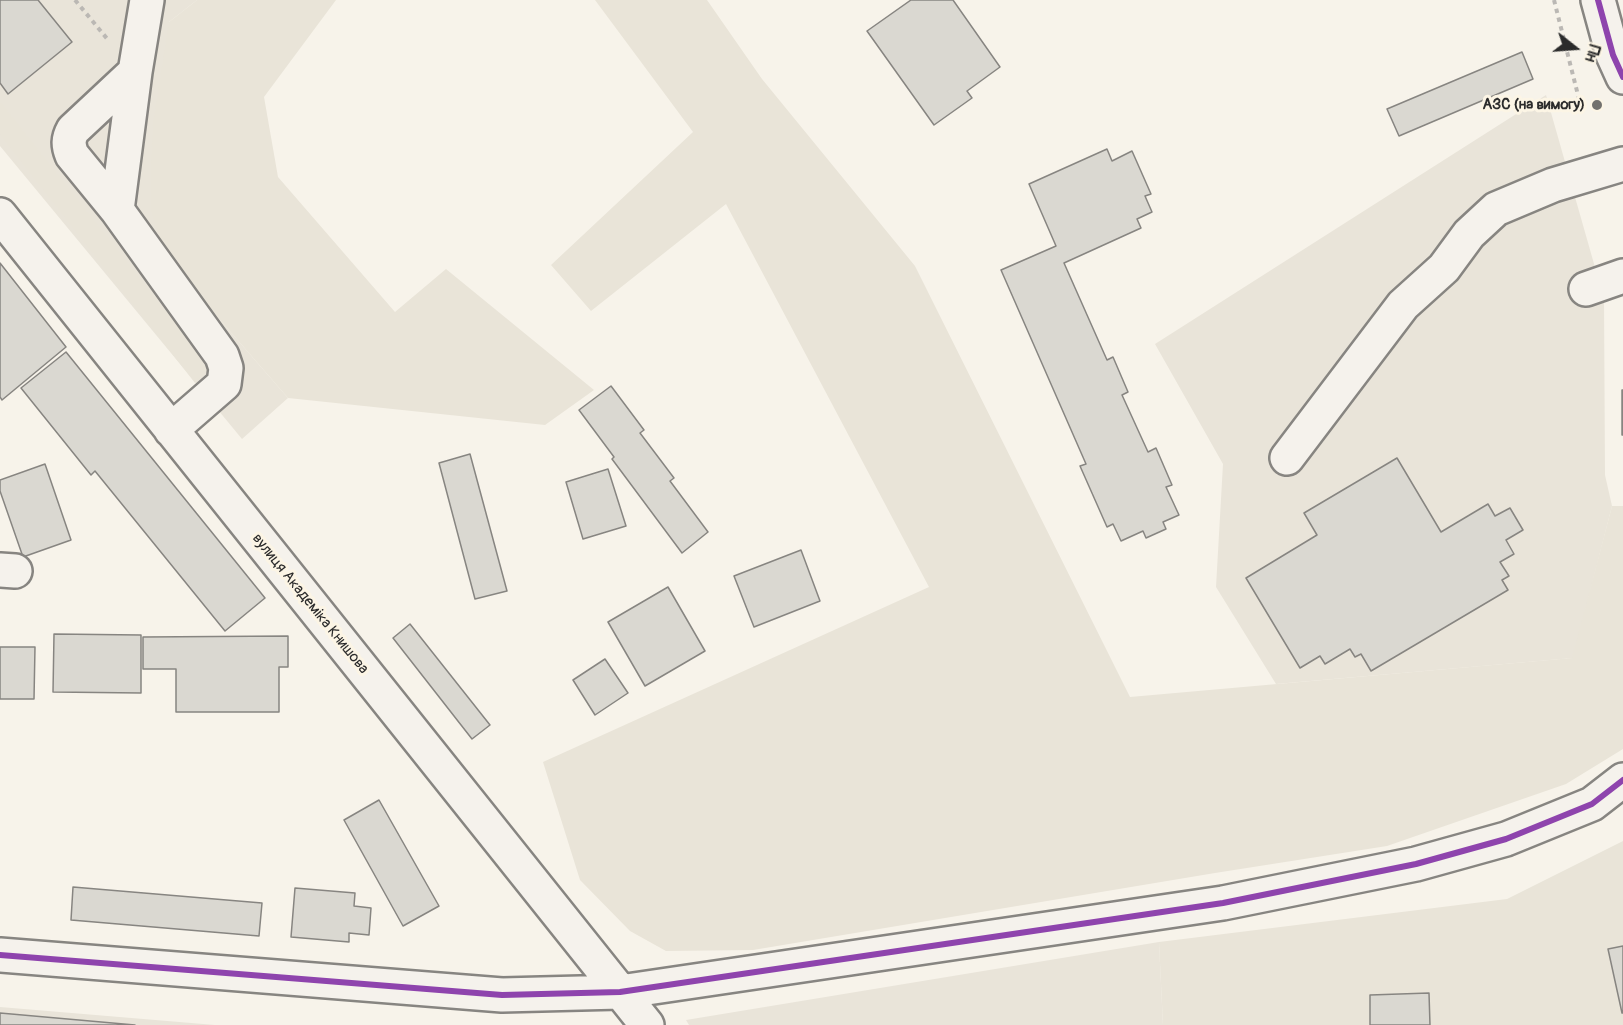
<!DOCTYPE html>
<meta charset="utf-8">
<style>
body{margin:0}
#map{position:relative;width:1623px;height:1025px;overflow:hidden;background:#f7f3ea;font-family:Pangolin,sans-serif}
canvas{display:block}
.north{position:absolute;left:1545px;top:18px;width:60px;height:60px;-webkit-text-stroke:4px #fcf5e5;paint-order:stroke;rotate:107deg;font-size:16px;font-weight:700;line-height:24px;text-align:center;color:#2b2b2b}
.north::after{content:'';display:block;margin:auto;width:21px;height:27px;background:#2b2b2b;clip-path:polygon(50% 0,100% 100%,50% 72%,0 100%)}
</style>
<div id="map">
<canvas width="1623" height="1025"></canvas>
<div class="north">Пн</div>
</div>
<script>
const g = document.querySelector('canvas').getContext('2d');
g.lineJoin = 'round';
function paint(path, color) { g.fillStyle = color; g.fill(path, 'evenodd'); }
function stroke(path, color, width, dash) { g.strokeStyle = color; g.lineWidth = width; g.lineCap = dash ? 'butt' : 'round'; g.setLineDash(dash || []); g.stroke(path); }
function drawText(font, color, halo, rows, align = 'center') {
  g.font = font + ' Pangolin,sans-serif'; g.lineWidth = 6; g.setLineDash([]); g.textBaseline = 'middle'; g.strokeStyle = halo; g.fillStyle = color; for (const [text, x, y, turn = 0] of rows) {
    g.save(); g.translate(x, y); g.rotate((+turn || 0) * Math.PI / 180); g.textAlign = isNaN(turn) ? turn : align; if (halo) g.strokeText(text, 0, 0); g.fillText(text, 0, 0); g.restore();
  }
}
const built = new Path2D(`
 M0 0H197L169 22 167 259 288 398 242 439 0 146Z
 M1546 95 1604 299 1605 475 1612 506 1573 658 1276 684 1216 587 1223 464 1155 344Z
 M1159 942 1163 1025H689L686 1020Z
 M0 1007 215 1025H0Z`);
const green = new Path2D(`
 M197 0H336L264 97 278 177 395 312 446 269 594 390 545 425 288 398 167 259 151 210V163L153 125 169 22Z
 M595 0H707L762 79 915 266 1130 697 1572 658 1612 506H1623V749L1566 784 1387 846 1215 873 753 950 666 951 630 931 580 880 543 762 929 587 726 204 591 311 551 265 693 132Z
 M0 102 210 368 195 383 0 134Z
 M1623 841V1025H1163L1159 942 1507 899Z`);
const building = new Path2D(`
 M0 0H38L72 42 8 94 0 83Z
 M911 0H953L1000 67 967 91 972 98 934 125 867 31Z
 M1522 52 1533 79 1399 136 1387 109Z
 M1107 149 1112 161 1132 151 1151 194 1145 196 1152 212 1137 219 1141 228 1064 263 1107 360 1113 357 1128 392 1122 395 1148 452 1156 448 1172 485 1166 487 1179 515 1163 522 1166 529 1146 538 1143 531 1121 541 1113 524 1107 527 1080 466 1086 464 1001 270 1056 246 1029 184Z
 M0 263 66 347 2 400 0 397Z
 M66 352 265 598 225 631 95 471 91 475 21 388Z
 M611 386 644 430 640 433 674 478 670 481 708 532 682 553 612 459 614 457 579 410Z
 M1622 390H1623V435H1622Z
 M470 454 507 591 475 599 439 463Z
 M1397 458 1441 532 1488 504 1495 516 1510 508 1523 530 1506 540 1514 554 1500 562 1509 576 1502 580 1508 590 1371 671 1361 654 1355 657 1350 649 1325 664 1320 656 1300 668 1246 578 1317 535 1304 513Z
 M45 464 71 540 23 557 0 491V480Z
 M608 469 626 526 583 539 566 482Z
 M801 550 820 601 754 627 734 576Z
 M668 587 705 651 645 686 608 622Z
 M410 624 490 725 472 739 393 638Z
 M54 634 141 635V693L53 692Z
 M288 636V667H279V712H176V669H143V637Z
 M0 647H35L34 699H0Z
 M605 659 628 693 595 715 573 680Z
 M379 800 439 906 403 926 344 820Z
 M73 887 262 903 259 936 71 920Z
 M295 888 355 893 354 906 371 908 369 935 349 933V942L291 937Z
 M1623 946V1013H1622L1608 949Z
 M1429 993 1430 1025H1370V995Z
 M0 1013 135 1025H0Z`);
const path = new Path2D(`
 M75 0 109 41
 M1554 0 1580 103`);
const minor = new Path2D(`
 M147 0 135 72 117 210 222 356 226 368 224 384 171 430
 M117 210 72 155C68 145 68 139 73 130L135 72
 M0 215 647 1025
 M1586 289 1623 276
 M1287 458 1403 305 1444 268 1469 234 1496 209 1553 185 1623 164
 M0 570 15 571
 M0 955 502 995 620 992 1223 903 1416 864 1506 839 1592 804 1623 780`);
const major = new Path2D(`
 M1598 0 1613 55 1623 77`);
const bus1 = new Path2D(`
 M1598 0 1613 55 1623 77
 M0 955 502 995 620 992 1223 903 1416 864 1506 839 1592 804 1623 780`);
const markers = [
 [1597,105,6,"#72716e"]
];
const poiNames = [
 ["АЗС (на вимогу)",1585,105]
];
const streetNames = [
 ["вулиця Академіка Книшова",310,604,51]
];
paint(built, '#e9e4d9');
paint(green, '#e9e4d8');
paint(building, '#dad8d1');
stroke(building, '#878581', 1.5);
stroke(minor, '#878581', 38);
stroke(major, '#878581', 38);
stroke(path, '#bbb8b4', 4, [4.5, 4.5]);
stroke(minor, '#f5f2ec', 33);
stroke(major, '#f5f2ec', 33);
stroke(bus1, '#8e44ad', 6);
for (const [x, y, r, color] of markers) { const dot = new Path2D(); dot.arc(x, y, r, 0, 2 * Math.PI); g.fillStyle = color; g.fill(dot); stroke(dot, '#fcf5e5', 2); }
drawText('bold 15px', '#2b2b2b', '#fcf5e5', poiNames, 'right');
drawText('15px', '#2b2b2b', '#fcf5e5', streetNames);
</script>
